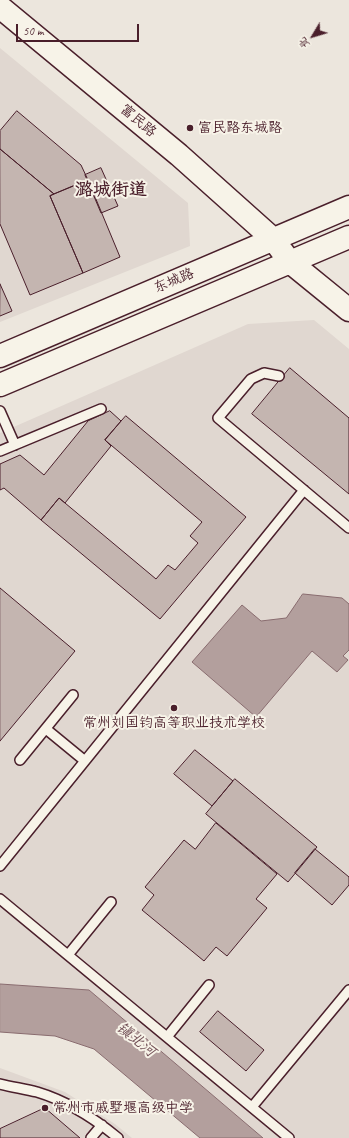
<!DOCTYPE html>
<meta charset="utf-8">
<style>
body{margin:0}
#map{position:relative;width:349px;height:1138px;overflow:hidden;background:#ece6dd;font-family:Caveat,"LXGW WenKai TC",sans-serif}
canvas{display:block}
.north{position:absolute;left:293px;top:16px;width:40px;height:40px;-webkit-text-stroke:3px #f7f3e8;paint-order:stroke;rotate:232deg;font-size:11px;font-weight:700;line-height:16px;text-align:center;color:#4a1f2b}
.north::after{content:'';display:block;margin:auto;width:14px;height:18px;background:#4a1f2b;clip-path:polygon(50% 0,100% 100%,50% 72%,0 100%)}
.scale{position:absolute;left:16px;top:24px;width:123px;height:18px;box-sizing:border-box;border:2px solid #4a1f2b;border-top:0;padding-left:5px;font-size:12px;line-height:14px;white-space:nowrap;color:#4a1f2b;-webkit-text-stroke:3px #f7f3e8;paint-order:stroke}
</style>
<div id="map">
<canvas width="349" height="1138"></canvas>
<div class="north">北</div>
<div class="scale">50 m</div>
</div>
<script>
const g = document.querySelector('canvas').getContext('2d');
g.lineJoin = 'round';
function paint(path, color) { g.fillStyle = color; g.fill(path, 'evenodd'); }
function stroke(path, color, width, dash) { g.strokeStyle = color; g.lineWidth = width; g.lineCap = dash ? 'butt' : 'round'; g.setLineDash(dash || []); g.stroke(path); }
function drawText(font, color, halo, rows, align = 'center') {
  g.font = font + ' Caveat,"LXGW WenKai TC",sans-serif'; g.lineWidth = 4; g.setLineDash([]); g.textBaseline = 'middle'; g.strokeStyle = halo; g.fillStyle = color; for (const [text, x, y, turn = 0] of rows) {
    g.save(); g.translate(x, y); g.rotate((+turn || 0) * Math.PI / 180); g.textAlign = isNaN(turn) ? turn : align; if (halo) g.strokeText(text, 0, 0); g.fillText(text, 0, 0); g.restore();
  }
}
const built = new Path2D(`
 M0 48 188 203 190 246 0 322Z
 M314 320 349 349V1138H263L89 990 0 984V433L248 324Z
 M0 1068 65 1092 115 1124 132 1138H0Z`);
const water = new Path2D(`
 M303 594 342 598 349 604V650L343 656 348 660 337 672 312 651 256 717 192 662 242 605 261 621 286 618Z
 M0 984 89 990 263 1138H200L94 1049 55 1036 0 1032Z`);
const building = new Path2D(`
 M17 111 81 165 88 180 54 194 0 149V131Z
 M0 149 54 194 50 196 83 273 30 295 0 224Z
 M101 168 118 206 101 213 85 175Z
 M88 180 120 257 83 273 50 196Z
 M0 284 12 311 0 316Z
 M290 368 349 418V494L252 414Z
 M110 411 121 421 105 440 111 446 65 503 59 498 41 520 4 488 0 490V464L20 455 44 475 88 421Z
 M126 416 246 517 160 619 41 520 59 498 156 579 168 565 175 570 198 543 190 536 202 522 105 440Z
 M0 588 75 651 0 741Z
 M195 750 233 781 212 806 174 774Z
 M235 779 317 847 288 882 206 814Z
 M216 823 277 874 256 899 267 908 227 956 216 947 204 961 142 910 154 895 145 887 184 840 195 849Z
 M315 849 349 877V885L332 905 295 873Z
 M218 1011 264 1050 246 1071 200 1032Z
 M45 1108 80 1138H0V1129Z`);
const lane = new Path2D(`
 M279 376 264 373 251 379 218 418 349 528
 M0 411 15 445
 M0 451 101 409
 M46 729 85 761
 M20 760 73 695
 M0 866 304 490
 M0 899 289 1138
 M68 955 111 902
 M167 1037 209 985
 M0 1084C12 1087 25 1089 37 1092 67 1101 94 1118 118 1138
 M252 1107 349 990
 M91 1138 102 1125`);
const secondary = new Path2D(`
 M0 7 179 155 273 239 290 262 349 310
 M0 356 349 207
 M0 385 349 237`);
const markers = [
 [190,128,4,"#4a1f2b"],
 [174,708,4,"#4a1f2b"],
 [45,1108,4,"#4a1f2b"]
];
const streetNames = [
 ["富民路",138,121,40],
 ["东城路",174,281,-23]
];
const poiNames = [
 ["富民路东城路",198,128],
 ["常州刘国钧高等职业技术学校",174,723,"center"],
 ["常州市戚墅堰高级中学",53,1108]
];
const waterNames = [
 ["镇北河",136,1040,39]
];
const districtNames = [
 ["潞城街道",111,190]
];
paint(built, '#e0d7d0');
paint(water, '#b39f9d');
stroke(water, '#896c6f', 1);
paint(building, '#c4b5b0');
stroke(building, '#4a1f2b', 1);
stroke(lane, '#4a1f2b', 12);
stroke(secondary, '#4a1f2b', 25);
stroke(lane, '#f7f3e8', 9);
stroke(secondary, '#f7f3e8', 22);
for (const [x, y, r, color] of markers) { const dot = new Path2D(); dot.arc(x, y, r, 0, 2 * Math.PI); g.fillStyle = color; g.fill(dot); stroke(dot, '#f7f3e8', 1.5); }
drawText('14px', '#4a1f2b', '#f7f3e8', streetNames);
drawText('14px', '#4a1f2b', '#f7f3e8', poiNames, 'left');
drawText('italic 15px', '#6f4c53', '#f7f3e8', waterNames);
drawText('bold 18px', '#4a1f2b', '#f7f3e8', districtNames);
</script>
